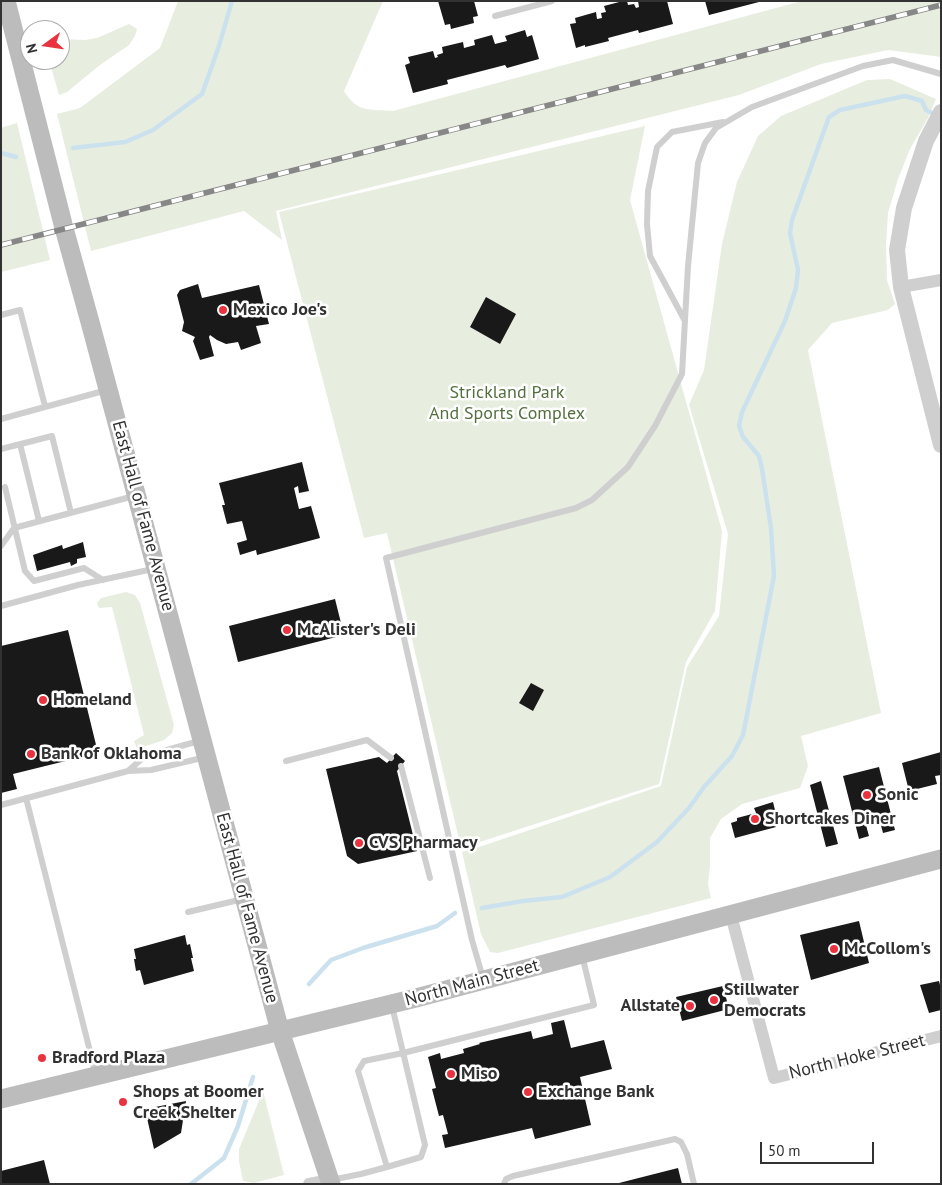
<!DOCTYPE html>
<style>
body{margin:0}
#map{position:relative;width:942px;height:1185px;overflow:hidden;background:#fff;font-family:"PT Sans",sans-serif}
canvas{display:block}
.frame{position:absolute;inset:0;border:2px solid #323232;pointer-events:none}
.north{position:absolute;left:20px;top:20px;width:50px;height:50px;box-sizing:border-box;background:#fff;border:1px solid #adadad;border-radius:50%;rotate:256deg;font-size:14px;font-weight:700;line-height:20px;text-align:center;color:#323232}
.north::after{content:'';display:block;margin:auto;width:18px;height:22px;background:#e9333f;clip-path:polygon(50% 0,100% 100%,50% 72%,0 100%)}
.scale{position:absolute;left:760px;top:1142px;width:114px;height:22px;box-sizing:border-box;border:2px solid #323232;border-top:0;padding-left:6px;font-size:15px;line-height:18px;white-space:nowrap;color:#323232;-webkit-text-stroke:4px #fff;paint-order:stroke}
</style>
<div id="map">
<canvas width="942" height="1185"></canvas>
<div class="frame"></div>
<div class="north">N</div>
<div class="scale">50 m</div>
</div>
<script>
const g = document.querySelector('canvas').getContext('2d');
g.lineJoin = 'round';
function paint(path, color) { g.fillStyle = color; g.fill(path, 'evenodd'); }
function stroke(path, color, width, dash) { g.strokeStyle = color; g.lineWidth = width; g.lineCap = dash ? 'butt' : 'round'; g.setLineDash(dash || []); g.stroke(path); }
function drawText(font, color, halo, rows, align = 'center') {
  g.font = font + ' "PT Sans",sans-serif'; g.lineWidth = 5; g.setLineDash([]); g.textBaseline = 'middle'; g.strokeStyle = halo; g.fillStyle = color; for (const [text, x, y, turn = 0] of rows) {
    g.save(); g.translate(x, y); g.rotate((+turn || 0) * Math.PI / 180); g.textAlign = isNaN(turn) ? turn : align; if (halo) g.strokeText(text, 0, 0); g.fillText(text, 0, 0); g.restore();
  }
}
const green = new Path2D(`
 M178 1H383L344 91C357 113 370 109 393 111L802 1H941V57L888 50 821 64 739 95 276 211 282 240 244 211 91 251 57 114 80 108 160 48Z
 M129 24 137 29 135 36 129 45 100 65 67 92 59 95 49 60H60V39L85 40 97 38Z
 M890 79 936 99 928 118 910 149 898 179 888 213 886 245 887 280 895 304 888 310 832 323 808 350 881 713 801 736 808 766 800 788 742 804 721 819 710 838V866L708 884 711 898 498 953 490 952 481 934 462 852 482 846 661 786 687 667 719 616 728 534 689 405 704 370 722 244 737 182 758 136 781 116 867 80Z
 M17 123 50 260 1 272V128Z
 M645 126 630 200 722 531 715 611 686 662 659 784 461 848 387 533 364 538 279 212Z
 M126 592 135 595 140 603 174 725 172 733 164 740 137 749 134 741 144 735 112 607 99 608 97 603 101 598Z
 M263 1091 284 1175 254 1183 243 1181 239 1161V1149Z`);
const stream = new Path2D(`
 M73 148 125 142 153 130 202 94 219 46 232 1
 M1 153 16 157
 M482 908 523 901 562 897 610 877 657 842 689 808 704 787 732 756 743 735 774 576 771 528 762 469 759 456 743 437 739 426 742 412 785 321 796 288 798 270 790 233 792 220 829 117 840 110 905 96 922 101 926 110 936 115
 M309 984 331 960 363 948 437 926 455 913
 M191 1184 224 1158 238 1126 253 1077`);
const building = new Path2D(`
 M438 1H474L478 16 473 17 474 23 451 29 450 24 445 25Z
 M623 1H627L628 5 634 4 636 8 639 7 638 1H667L673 24 639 33 638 30 608 38 609 41 585 47V45L576 48 570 24 576 23 575 18 596 12 597 19 602 18 601 13 606 12 604 6Z
 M705 1H759V2L709 15Z
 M525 30 527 37 532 35 539 59 507 68 505 65 447 80 448 84 413 93 405 65 410 63 408 57 433 51 435 58 438 57 437 55 443 53 442 47 463 42 464 48 475 45 474 40 492 35 495 44 507 41 505 36Z
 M198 284 202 298 259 285 269 324 256 326 261 343 241 350 238 342 226 344 217 340 210 335 209 337 214 356 200 360 193 341 195 337 182 331 184 322 177 295 180 290Z
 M486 297 516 314 500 344 470 327Z
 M302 462 309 491 299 493 298 486 294 488 299 509 311 506 320 538 257 555 256 550 240 555 237 543 247 540 242 521 227 524 222 505H225L219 483Z
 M83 542 86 557 77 559V563L71 566 70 562 37 571 33 555 62 545 63 549Z
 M335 599 344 635 238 662 229 626Z
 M68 630 98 753 13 774 17 789 1 793V646Z
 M531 683 544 690 533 711 519 703Z
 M941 752V775L935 776 937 784 909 791 902 763Z
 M396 753 405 761 397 771 417 851 358 864 347 856 326 769 379 757 387 763Z
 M879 767 895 830 883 833 878 814 864 818 869 836 859 839 843 776Z
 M821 781 838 844 826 847 810 785Z
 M773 802 776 814 773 815 776 827 735 838 731 823 737 821V818L756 813 754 808Z
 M859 921 869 963 811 980 800 935Z
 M185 935 187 945 190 944 193 958H191L194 971 144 985 140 970 136 971 134 959H136L134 949Z
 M939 981 941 989V1010L929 1013 920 985Z
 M723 986 729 1009 682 1021 676 997Z
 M564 1020 571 1048 604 1040 612 1069 580 1077 591 1125 535 1139 532 1128 445 1148 442 1135 448 1134 443 1115 439 1116 432 1089 436 1088 428 1057 440 1053 441 1059 464 1053 463 1049 480 1044 479 1043 531 1031 533 1039 553 1034 551 1023Z
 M186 1101 181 1133 154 1149 145 1109Z
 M44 1160 50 1184H1V1171Z
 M678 1168 682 1184H619V1183Z`);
const service = new Path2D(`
 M495 16 552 1
 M1 315 20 310 45 406
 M685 321 650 256 647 224 648 191 657 147 672 132 723 122
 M1 419 107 390
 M20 444 39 521
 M1 449 52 436 71 513
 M5 487 25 571 34 581 84 568 103 580
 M1 546 14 528 134 496
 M1 606 78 585 153 569
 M286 761 367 740 391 758
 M401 766 430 878
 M128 771 145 756 199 741
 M26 798 96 1075
 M1 805 128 771 151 770 206 757
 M188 912 243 899
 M483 978 472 940 386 558 576 508 592 500 628 467 655 426 682 374 688 266 698 163 705 143 716 128 752 107 863 66 893 60 941 74
 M387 1167 421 1157 425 1145 392 1006
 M331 1180 361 1174 387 1167 358 1071 364 1061 403 1053 594 1005 582 955
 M504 1184 506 1179 513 1176 675 1139 681 1142 687 1154 694 1184`);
const minor = new Path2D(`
 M901 287 941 280
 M731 915 774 1078 941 1036
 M309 1184 330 1180`);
const tertiary = new Path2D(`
 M941 112 926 141 904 208 897 250 901 287 941 445`);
const secondary = new Path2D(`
 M6 1 64 228 90 322 280 1031 331 1184
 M1 1099 416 998 941 859`);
const rail = new Path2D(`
 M1 245 941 5`);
const markers = [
 [223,310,5,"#e9333f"],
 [287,630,5,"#e9333f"],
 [43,700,5,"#e9333f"],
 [31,754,5,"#e9333f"],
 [867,795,5,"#e9333f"],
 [755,819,5,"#e9333f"],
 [359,843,5,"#e9333f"],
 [834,949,5,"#e9333f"],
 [714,1000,5,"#e9333f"],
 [690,1006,5,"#e9333f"],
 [42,1058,5,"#e9333f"],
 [451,1074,5,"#e9333f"],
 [528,1092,5,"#e9333f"],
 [123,1102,5,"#e9333f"]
];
const poiNames = [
 ["Mexico Joe's",233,310],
 ["McAlister's Deli",297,630],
 ["Homeland",53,700],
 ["Bank of Oklahoma",41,754],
 ["Sonic",877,795],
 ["Shortcakes Diner",765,819],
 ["CVS Pharmacy",369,843],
 ["McCollom's",844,949],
 ["Stillwater",724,990],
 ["Democrats",724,1011],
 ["Allstate",680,1006,"right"],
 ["Bradford Plaza",52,1058],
 ["Miso",461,1074],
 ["Shops at Boomer",133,1092],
 ["Creek Shelter",133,1113],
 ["Exchange Bank",538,1092]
];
const parkNames = [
 ["Strickland Park",507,393],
 ["And Sports Complex",507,414]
];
const streetNames = [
 ["East Hall of Fame Avenue",143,516,75],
 ["East Hall of Fame Avenue",247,908,75],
 ["North Main Street",472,983,-15],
 ["North Hoke Street",857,1057,-14]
];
paint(green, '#e7eee0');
stroke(stream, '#cce1ee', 4.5);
paint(building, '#191919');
stroke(service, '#cfcfcf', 6);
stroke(minor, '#cfcfcf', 12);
stroke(tertiary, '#cfcfcf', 16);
stroke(secondary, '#bcbcbc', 19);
stroke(rail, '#878787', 5.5);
stroke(rail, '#fff', 4, [11]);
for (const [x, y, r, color] of markers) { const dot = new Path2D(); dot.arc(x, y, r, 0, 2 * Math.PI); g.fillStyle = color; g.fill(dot); stroke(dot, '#fff', 2); }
drawText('bold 18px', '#323232', '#fff', poiNames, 'left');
drawText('18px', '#546f3d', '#fff', parkNames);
drawText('18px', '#323232', '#fff', streetNames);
</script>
